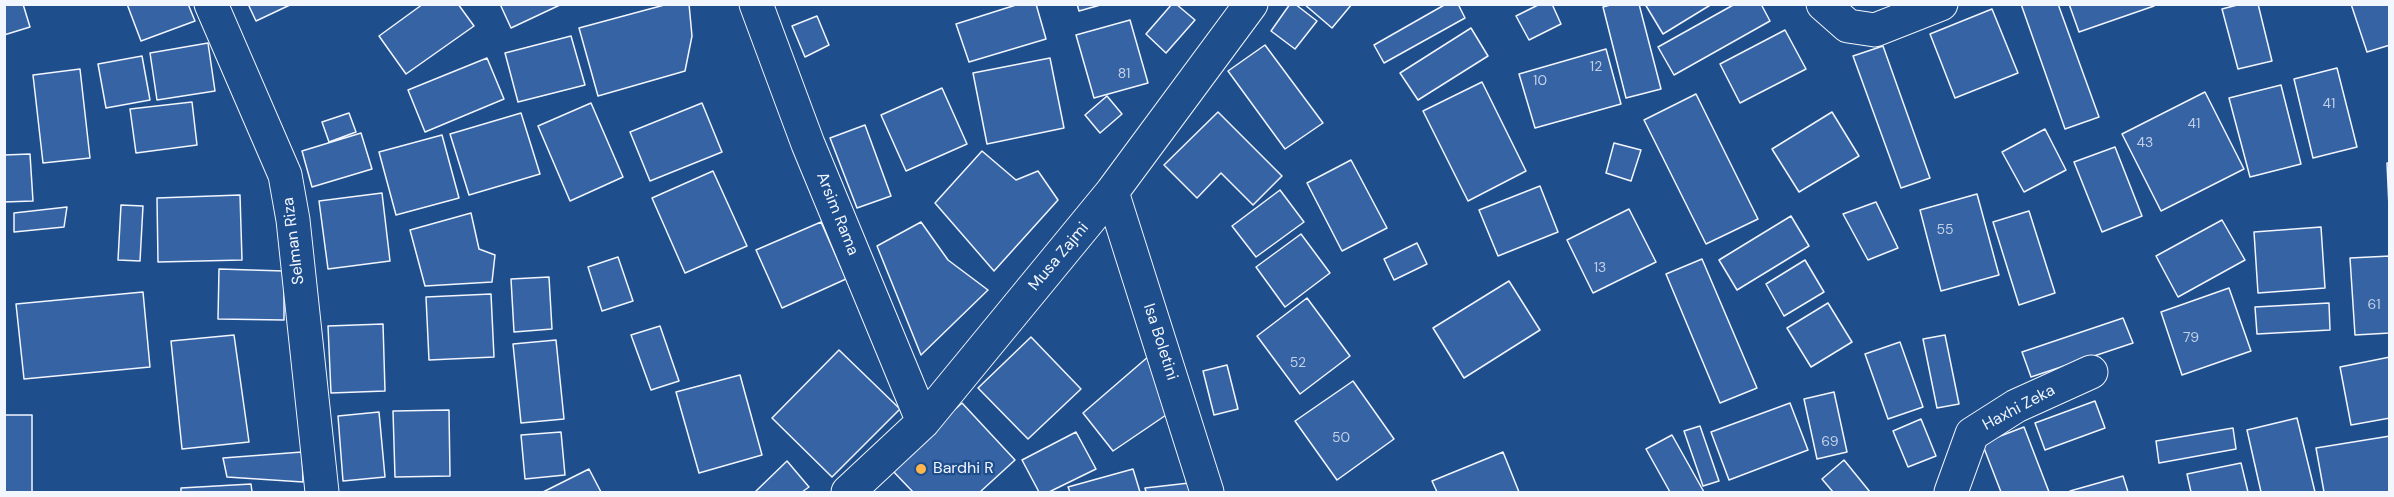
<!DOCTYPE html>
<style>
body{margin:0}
#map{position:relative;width:2394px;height:497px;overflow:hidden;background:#1f4e8c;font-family:"DM Sans",sans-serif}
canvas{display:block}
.frame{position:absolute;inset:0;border:6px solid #f2f6ff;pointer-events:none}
</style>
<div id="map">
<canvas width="2394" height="497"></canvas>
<div class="frame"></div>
</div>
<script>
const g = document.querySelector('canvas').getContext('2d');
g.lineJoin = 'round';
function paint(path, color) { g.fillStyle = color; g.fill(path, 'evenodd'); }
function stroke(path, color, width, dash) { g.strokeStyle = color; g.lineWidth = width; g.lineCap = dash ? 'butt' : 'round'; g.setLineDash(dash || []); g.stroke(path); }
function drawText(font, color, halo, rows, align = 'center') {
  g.font = font + ' "DM Sans",sans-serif'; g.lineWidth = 4.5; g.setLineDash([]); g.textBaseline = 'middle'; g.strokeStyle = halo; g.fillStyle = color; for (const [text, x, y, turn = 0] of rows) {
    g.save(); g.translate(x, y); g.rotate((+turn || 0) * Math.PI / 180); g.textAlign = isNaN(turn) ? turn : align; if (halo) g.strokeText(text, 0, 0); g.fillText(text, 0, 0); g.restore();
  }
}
const building = new Path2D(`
 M4 4H23L30 27 4 35Z
 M127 4H188L195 21 141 41Z
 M248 4H292L256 21Z
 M423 4H458L474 26 406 74 379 36Z
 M500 4H562L511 28Z
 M668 4H689L692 36 685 71 598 96 579 28Z
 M1019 4H1036L1046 39 969 62 956 24Z
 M1077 4H1104L1079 11Z
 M1172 4H1176L1195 20 1166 53 1146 34Z
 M1290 4H1295L1317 21 1295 49 1271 31Z
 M1304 4H1352L1332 28Z
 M1446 4H1458L1465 18 1384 63 1374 45Z
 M1540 4H1552L1561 24 1529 40 1516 16Z
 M1614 4H1639L1661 89 1626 98 1603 7Z
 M1645 4H1712L1663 34Z
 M1735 4H1761L1770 21 1674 75 1658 47Z
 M2021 4H2058L2099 117 2065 129Z
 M2069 4H2154V6L2079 32Z
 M2241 4H2258L2272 61 2238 69 2222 9Z
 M2351 4H2390V45L2367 52Z
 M1992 9 2018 73 1955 98 1930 34Z
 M817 16 829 45 805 57 792 26Z
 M1130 20 1148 83 1094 98 1076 35Z
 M1471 28 1488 56 1418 100 1400 73Z
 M1785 30 1806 69 1740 103 1720 64Z
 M571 36 585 85 518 102 505 53Z
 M208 43 215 91 157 100 150 53Z
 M1265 45 1323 123 1285 149 1228 71Z
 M1883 46 1930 178 1901 188 1853 56Z
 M1606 49 1621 104 1535 128 1519 74Z
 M142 56 150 100 106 108 98 64Z
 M487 58 504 99 425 132 408 90Z
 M1050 58 1064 128 987 144 973 73Z
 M2337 68 2357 147 2313 158 2294 79Z
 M80 69 90 158 43 163 33 75Z
 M1482 82 1526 171 1468 201 1423 111Z
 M2281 85 2301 164 2250 177 2229 98Z
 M942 88 967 144 906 171 881 115Z
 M2205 92 2244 169 2161 211 2122 134Z
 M1696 94 1758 219 1706 244 1644 120Z
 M1107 96 1122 114 1100 133 1085 115Z
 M192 102 197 145 136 153 130 109Z
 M591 103 623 177 570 201 538 126Z
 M702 103 722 152 650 181 630 132Z
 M1218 112 1282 176 1253 205 1221 173 1197 198 1164 165Z
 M1832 112 1859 156 1799 192 1772 149Z
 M349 113 356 132 329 142 322 122Z
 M521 113 540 174 469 195 450 134Z
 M865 125 891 196 857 208 830 138Z
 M2045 129 2066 170 2024 192 2002 152Z
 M361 133 372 169 312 187 302 151Z
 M442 135 459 198 396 215 379 152Z
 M1614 143 1641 150 1631 181 1606 173Z
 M2115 147 2142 216 2102 232 2074 162Z
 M982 151 1016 180 1038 171 1058 200 994 271 935 203Z
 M30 154 33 201 4 202V155Z
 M1351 160 1387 228 1342 251 1307 183Z
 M2387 163H2390V230Z
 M713 171 747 246 685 273 652 198Z
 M1540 186 1558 232 1498 256 1479 210Z
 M1280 190 1304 222 1256 257 1232 226Z
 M382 193 390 261 328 269 319 201Z
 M1977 194 1999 275 1941 291 1920 210Z
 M240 195 242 260 158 262 157 198Z
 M1876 202 1898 248 1868 260 1843 214Z
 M121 205 143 206 140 261 118 260Z
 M67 207 64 227 14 232V213Z
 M1629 209 1656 262 1593 293 1567 240Z
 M2029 211 2055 293 2019 305 1993 222Z
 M471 213 479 249 495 255 492 282 425 286 410 230Z
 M1791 216 1809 246 1737 290 1719 260Z
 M2222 220 2245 260 2178 297 2156 256Z
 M821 222 846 279 782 308 756 250Z
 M921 222 948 260 988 290 921 355 877 246Z
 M2321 227 2325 288 2258 293 2254 232Z
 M1301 234 1330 273 1285 307 1256 267Z
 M1417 243 1427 264 1394 280 1384 259Z
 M2390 256V333L2355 335 2350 258Z
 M618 257 633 301 602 311 588 267Z
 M1702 259 1757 388 1720 403 1666 274Z
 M1805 260 1824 292 1784 316 1766 284Z
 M219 269 284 271V320L218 319Z
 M549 277 552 329 514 332 511 279Z
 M1509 281 1540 330 1464 378 1433 328Z
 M2229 288 2251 351 2182 375 2161 312Z
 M143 292 150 367 24 379 16 304Z
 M491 294 494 357 429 360 426 297Z
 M1307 298 1350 356 1300 394 1257 336Z
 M1828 303 1852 342 1811 367 1787 328Z
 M2329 303 2330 330 2257 334 2255 307Z
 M2123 318 2133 343 2031 377 2022 352Z
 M383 324 385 391 331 393 328 326Z
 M660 326 679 381 651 390 631 335Z
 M234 335 249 442 182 449 171 341Z
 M1945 335 1959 404 1937 408 1923 339Z
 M1031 337 1081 389 1028 439 978 388Z
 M556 340 564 419 521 423 513 344Z
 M1900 342 1923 407 1888 419 1865 354Z
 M839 350 900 409 832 477 772 418Z
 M1149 356 1172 411 1113 451 1083 413Z
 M2390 357V418L2351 425 2340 367Z
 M1227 365 1238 409 1214 415 1203 371Z
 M740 375 762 455 699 473 676 392Z
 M1353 381 1394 439 1337 480 1295 421Z
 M1834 392 1847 452 1817 459 1804 399Z
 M2095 401 2105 428 2045 450 2035 423Z
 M962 403 1015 460 980 492H913L890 468Z
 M1790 403 1808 450 1729 480 1711 432Z
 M449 410 450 476 395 477 393 411Z
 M379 412 385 477 343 481 338 416Z
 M4 415H32V492H4Z
 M2297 418 2315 492H2261L2247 430Z
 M1921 419 1936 456 1908 467 1893 431Z
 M1700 426 1719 481 1703 486 1684 431Z
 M2024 427 2049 492H2001L1982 443Z
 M2233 428 2236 449 2159 463 2156 441Z
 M561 432 565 475 525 479 521 435Z
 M1076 432 1096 469 1049 492H1039L1022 460Z
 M1672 435 1704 492H1670L1646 449Z
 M2390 436V492H2324L2316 448Z
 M302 452 303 482 227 477 223 458Z
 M1503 452 1519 492H1437L1432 481Z
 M1844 460 1870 492H1833L1822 479Z
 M787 461 809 487 802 492H755Z
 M2241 463 2248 492H2191L2187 474Z
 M589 469 601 492H543Z
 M1133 469 1140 492H1070L1068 487Z
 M2123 476 2128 492H2071L2070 491Z
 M1198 482 1199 492H1146L1145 488Z
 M251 484 252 492H181V488Z`);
const minor = new Path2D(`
 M211 4 285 175 293 220 322 492
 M756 4 808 144 923 422
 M1823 4 1848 26 1875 30 1941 4
 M1112 192 1207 492
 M848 492 923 422 1112 192 1251 4
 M1951 492 1972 434 2016 406 2091 372`);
const markers = [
 [921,469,6,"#ffb74d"]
];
const numberNames = [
 ["12",1596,67],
 ["81",1124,74],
 ["10",1540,81],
 ["41",2329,104],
 ["41",2194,124],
 ["43",2145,143],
 ["55",1945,230],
 ["13",1600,268],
 ["61",2374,305],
 ["79",2191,338],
 ["52",1298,363],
 ["50",1341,438],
 ["69",1830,442]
];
const streetNames = [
 ["Arsim Rama",837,214,68],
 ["Selman Riza",294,241,-97],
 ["Musa Zajmi",1059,257,-50],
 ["Isa Boletini",1160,342,72],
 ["Haxhi Zeka",2019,408,-28]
];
const poiNames = [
 ["Bardhi R",933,469]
];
paint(building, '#3563a3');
stroke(building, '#f2f6ff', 1.5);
stroke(minor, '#f2f6ff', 35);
stroke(minor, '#1f4e8c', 33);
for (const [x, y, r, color] of markers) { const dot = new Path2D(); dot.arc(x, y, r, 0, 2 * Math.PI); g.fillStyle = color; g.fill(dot); stroke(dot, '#1f4e8c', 2); }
drawText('14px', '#c3d1e8', null, numberNames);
drawText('16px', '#f2f6ff', '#1f4e8c', streetNames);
drawText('16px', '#f2f6ff', '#1f4e8c', poiNames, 'left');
</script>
